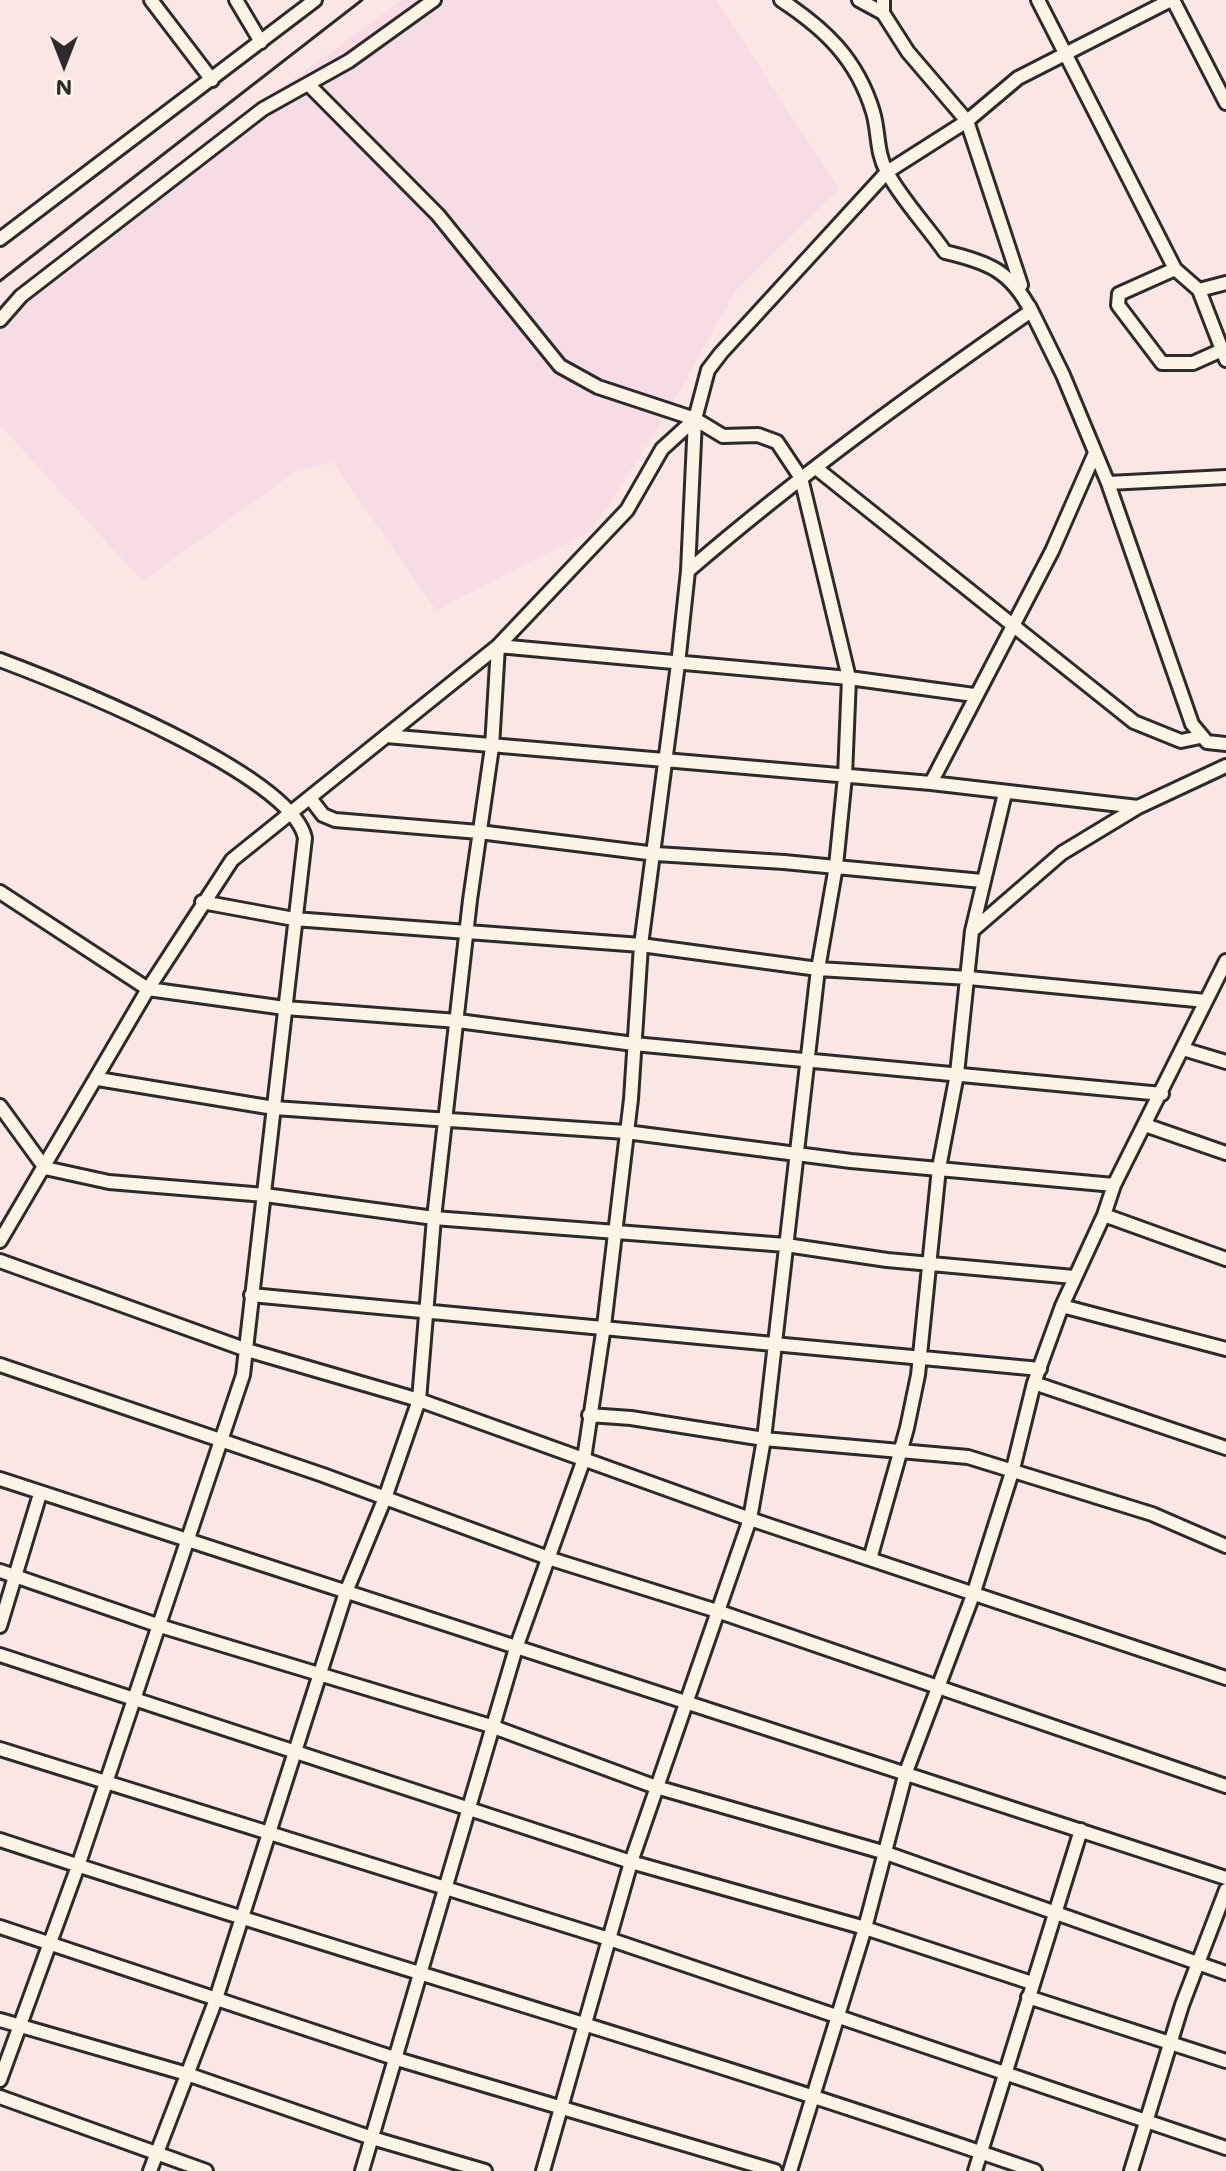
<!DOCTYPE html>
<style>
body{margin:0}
#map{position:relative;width:1226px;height:2171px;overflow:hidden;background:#f9e6e5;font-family:Mali,sans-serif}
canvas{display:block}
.north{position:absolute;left:24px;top:24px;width:80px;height:80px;-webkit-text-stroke:6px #fcf5e5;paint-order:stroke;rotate:180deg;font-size:22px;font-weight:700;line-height:32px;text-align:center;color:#2b2b2b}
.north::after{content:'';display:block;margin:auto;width:28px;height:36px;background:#2b2b2b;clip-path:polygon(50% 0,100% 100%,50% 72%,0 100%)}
</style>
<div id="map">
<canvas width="1226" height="2171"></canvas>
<div class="north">N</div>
</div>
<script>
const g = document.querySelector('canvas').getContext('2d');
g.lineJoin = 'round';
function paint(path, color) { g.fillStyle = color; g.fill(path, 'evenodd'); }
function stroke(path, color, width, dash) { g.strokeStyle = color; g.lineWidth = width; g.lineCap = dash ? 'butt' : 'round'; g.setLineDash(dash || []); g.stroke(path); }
const built = new Path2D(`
 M402 0H716L839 189 735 291 662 422 591 531 436 610 333 462 295 472 142 581 0 425V311L168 171Z`);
const minor = new Path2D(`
 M151 0 212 80
 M236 0 261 42
 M859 0 883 13
 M883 0V13L908 52 967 121 1021 285
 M1038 0 1175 269 1199 290 1226 360
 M1173 0 1226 103
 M310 86 438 215 560 366 598 387 695 419 723 436 758 435 777 442 801 478 849 678 845 776 836 866 818 969 764 1439 750 1519 631 1862 543 2171
 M0 239 315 0
 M1175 269 1119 294 1118 305 1162 363H1193L1222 350
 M1199 290 1226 283
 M1029 306 1063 375 1108 483 1192 724 1207 742 1226 744
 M0 320 21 296 263 109 349 61 434 0
 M816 468 1134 722 1181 741 1200 737
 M1108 483 1226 477
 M688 571C797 477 913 393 1031 311 1011 271 988 262 945 252 927 226 902 200 887 172 876 152 879 132 873 112 857 59 825 29 781 0
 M0 660C61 683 292 774 305 838L243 1375 78 1866 0 2080
 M386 736 931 783 1138 807
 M931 783 1052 551 1095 453
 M310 798 323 815 335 820 479 832 656 854 784 862 982 881
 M0 892 148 989 285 1008 458 1021 634 1044 1162 1094
 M202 902 294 919 641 945 818 969 969 978 1206 1001
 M972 931 1062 853 1138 807 1226 766
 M1183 1049 1226 1062
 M98 1079 274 1108 626 1132 851 1161 1114 1185
 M0 1106 45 1168 109 1182 265 1195 434 1218 786 1245 887 1260 1074 1277
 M1145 1125 1226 1153
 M1104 1215 1226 1259
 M0 1241 148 989 232 860 498 646 627 510 662 449 695 419 708 370 721 353 887 172 967 121 1018 78 1171 0
 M0 1261 247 1350 419 1400 750 1519 1226 1678
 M251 1295 1040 1369
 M1062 1306 1226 1349
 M0 1365 323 1475 551 1559 717 1611 1226 1786
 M1034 1383 1226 1448
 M589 1415 631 1418 764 1439 968 1457 1152 1514 1226 1546
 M0 1479 1226 1878
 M870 1559 907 1428 918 1375 939 1168 957 1074 972 931 1005 793
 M0 1571 160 1626 491 1726 656 1787 886 1853 1226 1973
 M0 1626 40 1494
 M0 1655 631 1862 865 1928 1032 1983
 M0 1749 609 1939 1226 2148
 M0 1840C344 1954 693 2052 1035 2171
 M0 1927 397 2059 775 2171
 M1028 1997 1226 2061
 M0 2020 187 2074 372 2138 485 2171
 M0 2097 206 2171
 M150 2171 215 2002 346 1592 385 1498 419 1400 434 1218 470 900 492 747 498 646 849 678 974 695
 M362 2171 516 1648 584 1459 604 1326 631 1099 641 945 678 664 688 571 695 419
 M790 2171 865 1928 906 1772 973 1595 1013 1469 1034 1383 1062 1306 1104 1215 1114 1185 1226 961
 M975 2171 1081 1830
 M1131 2171 1182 2005 1226 1890`);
const rail = new Path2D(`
 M0 281 362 0`);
paint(built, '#f7dbe5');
stroke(minor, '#2b2b2b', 18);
stroke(minor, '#fcf5e5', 12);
stroke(rail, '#2b2b2b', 3);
</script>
